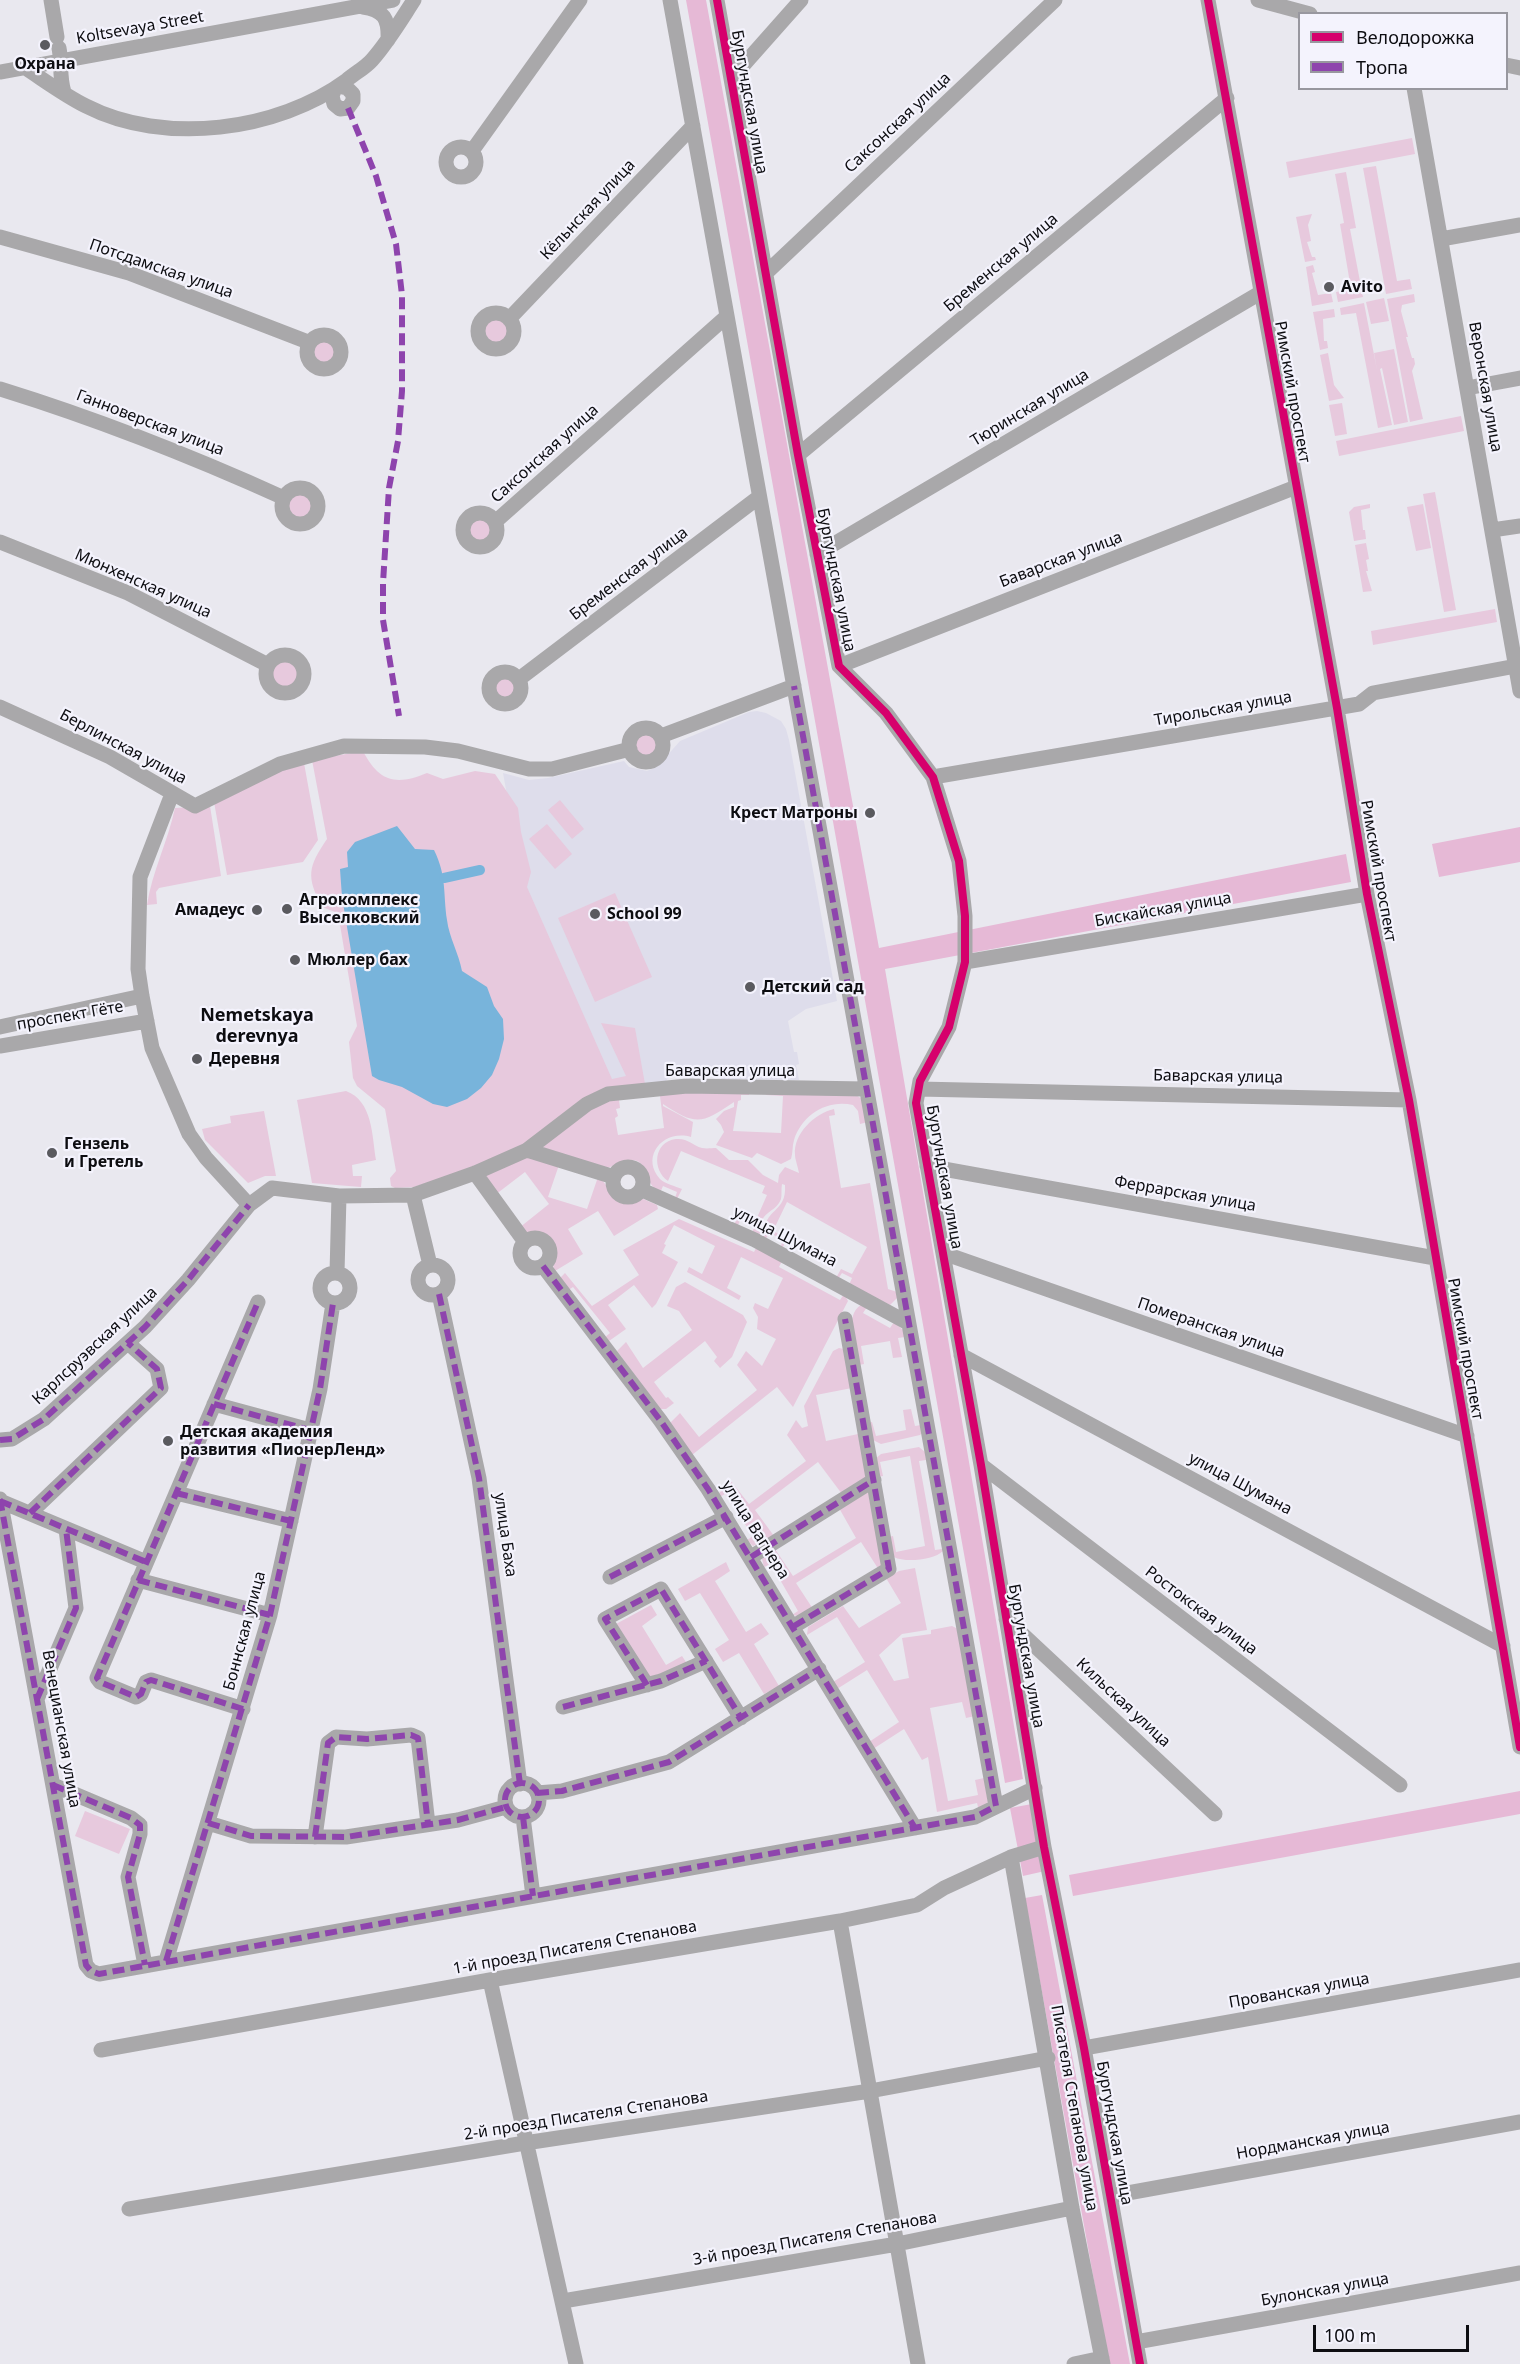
<!DOCTYPE html>
<meta charset="utf-8">
<style>
body{margin:0}
#map{position:relative;width:1520px;height:2364px;overflow:hidden;background:#e9e8ef;font-family:"Noto Sans",sans-serif}
canvas{display:block}
.legend{position:absolute;left:1298px;top:12px;width:210px;height:78px;box-sizing:border-box;background:#f4f3fd;border:2px solid #98979f;margin:0;padding:8px 10px;list-style:none;font-size:18px;color:#0d0d11}
.legend li{display:flex;align-items:center;gap:12px;height:30px}
.legend b{width:30px;border:2px solid #98979f}
.scale{position:absolute;left:1313px;top:2325px;width:156px;height:27px;box-sizing:border-box;border:3px solid #0d0d11;border-top:0;padding-left:8px;font-size:18px;line-height:21px;white-space:nowrap;color:#0d0d11;-webkit-text-stroke:4px #f4f3fd;paint-order:stroke}
</style>
<div id="map">
<canvas width="1520" height="2364"></canvas>
<ul class="legend">
<li><b style="height:8px;background:#d6006c"></b>Велодорожка</li>
<li><b style="height:8px;background:#8e44ad"></b>Тропа</li>
</ul>
<div class="scale">100 m</div>
</div>
<script>
const g = document.querySelector('canvas').getContext('2d');
g.lineJoin = 'round';
function paint(path, color) { g.fillStyle = color; g.fill(path, 'evenodd'); }
function stroke(path, color, width, dash) { g.strokeStyle = color; g.lineWidth = width; g.lineCap = dash ? 'butt' : 'round'; g.setLineDash(dash || []); g.stroke(path); }
function drawText(font, color, halo, rows, align = 'center') {
  g.font = font + ' "Noto Sans",sans-serif'; g.lineWidth = 4.5; g.setLineDash([]); g.textBaseline = 'middle'; g.strokeStyle = halo; g.fillStyle = color; for (const [text, x, y, turn = 0] of rows) {
    g.save(); g.translate(x, y); g.rotate((+turn || 0) * Math.PI / 180); g.textAlign = isNaN(turn) ? turn : align; if (halo) g.strokeText(text, 0, 0); g.fillText(text, 0, 0); g.restore();
  }
}
const built = new Path2D(`
 M757 711 766 713 781 721 786 729 789 740 837 1001 806 1009 788 1021 794 1052H797L799 1064 796 1065 799 1080 722 1079 690 1066H685L676 1069 665 1082 564 1112 503 773 529 780 548 778 624 761 629 767 647 771 658 766 680 741 749 712Z`);
const green = new Path2D(`
 M1412 138 1415 154 1289 178 1286 162Z
 M1376 166 1397 281 1410 279 1412 289 1386 294 1363 168Z
 M1346 172 1356 228 1350 229 1363 297 1338 302 1336 292 1351 289 1340 224 1344 223 1335 174Z
 M1312 214 1308 225 1311 241 1307 242 1312 257H1315L1316 260 1305 262 1296 217Z
 M1313 265 1315 272 1312 273 1318 295 1331 293 1333 302 1312 306 1306 267Z
 M1414 294 1415 302 1402 305 1401 311 1408 337H1406L1412 358H1414L1415 364 1412 371 1423 419 1410 422 1387 299Z
 M1384 298 1389 321 1371 324 1366 302Z
 M1364 303 1377 370 1374 353 1394 349 1408 422 1394 425 1382 368 1380 369 1392 425 1378 428 1356 313 1341 315 1340 308Z
 M1334 309 1335 317 1323 319 1324 341H1327L1328 348 1320 350 1313 312Z
 M483 332a13 13 0 1 1 26 0a13 13 0 1 1-26 0Z
 M311 351a13 13 0 1 1 26 0a13 13 0 1 1-26 0Z
 M1328 353 1334 385 1344 398 1329 401 1320 355Z
 M1342 403 1347 434 1335 436 1329 405Z
 M1461 416 1464 431 1339 456 1336 441Z
 M1435 492 1456 610 1444 612 1423 494Z
 M288 506a13 13 0 1 1 26 0a13 13 0 1 1-26 0Z
 M1370 504V508L1361 510 1363 530H1365L1366 539 1354 541 1349 512 1354 507Z
 M1423 504 1431 548 1416 551 1407 507Z
 M467 531a12 12 0 1 1 24 0a12 12 0 1 1-24 0Z
 M1366 543 1369 559 1366 560 1368 571H1366L1372 591 1363 592 1355 545Z
 M1495 609 1497 622 1373 645 1371 631Z
 M272 674a13 13 0 1 1 26 0a13 13 0 1 1-26 0Z
 M494 688a12 12 0 1 1 24 0a12 12 0 1 1-24 0Z
 M634 745a12 12 0 1 1 24 0a12 12 0 1 1-24 0Z
 M363 751C379 782 396 786 427 773L443 779 475 771 495 774 518 808 521 832 531 872 527 887 612 1079 626 1076 601 1023 635 1028 645 1084 607 1089 534 1139 479 1166 414 1187 395 1188 391 1186 390 1178 396 1171 385 1109 357 1086 353 1078 349 1042 357 1026 338 913 322 907C306 876 308 867 327 839L312 760Z
 M304 763 318 840 303 862 227 875 214 802 271 773Z
 M560 800 584 829 572 839 548 810Z
 M210 806 221 876 159 888 156 892 157 904 147 905C152 872 168 841 175 808Z
 M547 824 572 854 555 869 529 839Z
 M615 893 652 977 595 1002 558 918Z
 M749 1089V1095H741V1100L738 1101 733 1131 781 1133 783 1096 766 1095V1091L856 1095 862 1099 868 1122 860 1124 858 1111 853 1105C827 1099 802 1115 794 1140 792 1147 793 1153 791 1159L781 1164 757 1153 752 1158 716 1145 724 1132 721 1125 716 1119 724 1111 734 1107V1102C702 1124 696 1126 663 1104V1106L693 1122 691 1137C663 1129 640 1157 660 1179 665 1184 675 1186 682 1189L677 1199 675 1198 677 1192 663 1186 660 1193C634 1174 655 1147 608 1168L544 1149 543 1147 596 1102 619 1100 620 1108 616 1109 618 1116 615 1118 618 1135 664 1128 660 1096 642 1095Z
 M346 1091C373 1101 372 1136 376 1160L352 1165 353 1176H362L361 1187 312 1183 297 1100Z
 M834 1109 835 1115 829 1116 841 1188 870 1183 888 1289 897 1292V1298L890 1305 849 1285 852 1278 842 1273 838 1279 836 1278 841 1269 852 1274 867 1247 787 1202 773 1231 787 1238 783 1247 781 1246 783 1239 769 1233 766 1239 763 1238C764 1206 787 1214 785 1185L782 1184C781 1189 782 1195 781 1199 775 1215 758 1209 760 1236L752 1233 755 1225 741 1219 737 1227 734 1225 739 1214 756 1220 767 1195 762 1193 765 1186 681 1151 668 1181C652 1170 653 1142 676 1139 688 1138 692 1145 702 1148 707 1149 712 1148 716 1148L729 1160H748L763 1175 778 1183 779 1175 785 1167 799 1173C798 1167 795 1159 795 1155 793 1134 815 1113 834 1109Z
 M264 1111 276 1176H265L248 1183 205 1140 202 1129 231 1123 230 1116Z
 M525 1155 559 1165 548 1197 587 1209 598 1177C615 1189 612 1215 641 1198L657 1205 658 1209 614 1236 598 1211 568 1229 583 1254 555 1271C548 1263 566 1226 528 1234L519 1228 549 1204 525 1172 495 1195 485 1175Z
 M679 1219 754 1252 757 1246 783 1259 779 1267 840 1300 844 1294 848 1301 793 1407 777 1387 692 1455 669 1424 680 1413 699 1437 757 1390 737 1365 746 1351 762 1366 776 1339 757 1329 758 1317 753 1308 755 1303 768 1309 783 1278 741 1257 727 1288 741 1296 739 1300 687 1272 689 1267 702 1274 715 1246 674 1225 664 1244 666 1245 662 1253 678 1262 656 1304 652 1308 634 1285 608 1305 626 1329 609 1341 604 1338 610 1333 573 1287 567 1291 560 1278 565 1273 592 1306 639 1275 623 1250Z
 M685 1282 743 1315 747 1322 732 1357 720 1368 714 1361 717 1357 705 1341 654 1382 666 1398 668 1397 674 1403 666 1409H660L617 1351 626 1342 643 1368 692 1330 679 1311 667 1306 676 1287Z
 M861 1305 867 1307 863 1313 890 1328 894 1322 903 1330 905 1337 898 1338 902 1357 893 1358 890 1341 861 1346 864 1364 859 1365C856 1348 843 1316 861 1305Z
 M839 1348 844 1349 852 1388 816 1395 826 1441 858 1434 867 1476 842 1494 818 1462 755 1510 774 1536 753 1546 747 1540 753 1536 725 1494 718 1498V1494L731 1481 749 1504 806 1461 787 1435 796 1420 802 1428 808 1426 804 1406 833 1351Z
 M911 1409 915 1426 921 1425 922 1433 920 1435 881 1444 873 1440 868 1423 872 1422 876 1436 906 1430 903 1410Z
 M919 1447 925 1452 926 1460 919 1461 935 1550 942 1549 943 1551C934 1560 905 1563 894 1557L889 1537 893 1536 896 1552 925 1546 910 1456 880 1462 883 1476 877 1477 875 1459 881 1454Z
 M868 1492 883 1566 879 1570 861 1542 796 1583 813 1609 798 1616 792 1615 798 1611 771 1564 764 1567 762 1559 775 1549 793 1576 856 1538 839 1508Z
 M726 1562 730 1571 715 1581 746 1632 761 1623 769 1634 754 1644 779 1686 764 1694 739 1653 723 1662 715 1649 729 1640 700 1593 685 1601 678 1589Z
 M915 1568 927 1630 902 1634 879 1655 894 1681 909 1678 902 1638 931 1634V1630L952 1626 958 1629 975 1716 966 1718 962 1702 930 1708 948 1801 978 1795 975 1780 984 1778 988 1802 979 1811 977 1803 937 1812 928 1757 922 1760 904 1729 873 1749 869 1742 899 1722 867 1670 837 1689 833 1682 865 1662 837 1617 807 1635 808 1627 843 1606 859 1628 901 1603 886 1578 899 1571Z
 M651 1605 657 1615 642 1626 666 1665 682 1656 688 1665 650 1677 616 1624Z
 M85 1811 130 1829 119 1854 75 1836Z`);
const forest = new Path2D(`
 M686 0H706L879 948 1346 854 1351 882 885 969 1023 1779 1005 1783Z
 M1520 827V862L1439 877 1432 844Z
 M1520 1791V1814L1073 1896 1069 1875Z
 M1032 1804 1045 1871 1023 1876 1010 1808Z
 M1042 1895 1130 2364H1109L1025 1898Z`);
const water = new Path2D(`
 M397 826 415 849 434 850C447 876 443 894 447 920 449 937 459 954 462 971L487 987 494 1006 503 1019 504 1039 499 1059 492 1075 481 1088 467 1099 447 1107 433 1104 402 1087 379 1080 372 1076 342 897 340 869 348 867 347 852 355 842Z`);
const canal = new Path2D(`
 M444 878 480 870`);
const minor = new Path2D(`
 M51 0 57 37
 M670 0 996 1806
 M717 0 798 455 839 666 886 713 933 777 959 861 965 916V962L949 1027 920 1081 916 1103 981 1465 1044 1847 1084 2048 1140 2364
 M1208 0 1337 708 1367 894 1409 1100 1520 1747
 M1258 0 1310 14
 M363 7C384 10 389 19 388 40
 M59 48C62 63 59 77 64 92
 M1506 65 1520 68
 M24 67C44 80 64 95 86 106 164 146 278 131 347 80 355 73 365 68 372 60 388 42 401 20 414 0
 M0 72 393 0
 M731 79 801 0
 M335 88 332 96 334 104 340 109 348 108 353 101V94L347 88 338 86
 M1414 88 1520 691
 M446 162a15 15 0 1 1 30 0a15 15 0 1 1-30 0Z
 M472 151 580 0
 M0 237 129 273 308 342
 M1441 239 1520 225
 M766 273 1055 0
 M478 331a18 18 0 1 1 36 0a18 18 0 1 1-36 0Z
 M509 319 693 126
 M307 352a17 17 0 1 1 34 0a17 17 0 1 1-34 0Z
 M1467 388 1520 378
 M0 389C97 419 191 456 284 498
 M798 455 1227 98
 M282 506a18 18 0 1 1 36 0a18 18 0 1 1-36 0Z
 M463 530a17 17 0 1 1 34 0a17 17 0 1 1-34 0Z
 M495 522 726 317
 M1492 530 1520 526
 M0 542 128 593 268 665
 M817 554 1260 293
 M266 674a19 19 0 1 1 38 0a19 19 0 1 1-38 0Z
 M839 666 1296 487
 M489 688a16 16 0 1 1 32 0a16 16 0 1 1-32 0Z
 M519 679 759 497
 M0 707 110 757 195 806 280 764 344 746 425 747 458 751 529 769H552L630 749
 M629 745a17 17 0 1 1 34 0a17 17 0 1 1-34 0Z
 M661 736 794 686
 M933 777 1359 704 1373 693 1516 666
 M172 794 140 877 138 969 142 996 152 1048 189 1134 206 1158 249 1205 272 1188 339 1196 413 1195 475 1173 527 1150 587 1104 608 1094 687 1086 865 1089
 M965 962 1367 894
 M0 1027 142 996
 M0 1046 147 1021
 M919 1089 1409 1100
 M527 1150 614 1177
 M927 1166 1435 1258
 M613 1182a15 15 0 1 1 30 0a15 15 0 1 1-30 0Z
 M475 1173 525 1242
 M642 1190 755 1240 908 1323
 M413 1195 430 1265
 M520 1253a15 15 0 1 1 30 0a15 15 0 1 1-30 0Z
 M943 1253 1467 1436
 M418 1280a15 15 0 1 1 30 0a15 15 0 1 1-30 0Z
 M543 1266 660 1420 708 1489 915 1828
 M320 1288a15 15 0 1 1 30 0a15 15 0 1 1-30 0Z
 M337 1273 339 1196
 M439 1294 479 1478 520 1784
 M961 1355 1503 1646
 M214 1404 310 1430
 M0 1440 12 1439 44 1419 145 1327 188 1280 249 1205
 M981 1465 1400 1785
 M176 1493 291 1521
 M0 1499 86 1965 91 1971 99 1974 975 1817 1035 1788
 M0 1501 146 1562
 M30 1513 161 1388 157 1369 128 1343
 M751 1557 874 1480
 M610 1577 726 1517
 M138 1580 270 1615
 M1006 1619 1215 1814
 M794 1626 889 1569 845 1319
 M647 1685 605 1619 661 1589 741 1718
 M37 1699 76 1608 66 1529
 M563 1707 661 1681 706 1661
 M243 1709 151 1680 146 1682 141 1694 136 1697 100 1682 97 1678 258 1302
 M505 1800a17 17 0 1 1 34 0a17 17 0 1 1-34 0Z
 M53 1785 131 1818 140 1825V1834L128 1877 145 1965
 M537 1793 562 1791 669 1762 819 1669
 M523 1817 533 1896
 M208 1823 251 1836 346 1837 458 1820 506 1807
 M315 1837 328 1743 336 1737 367 1739 411 1735 418 1738 428 1824
 M1011 1857 1072 2208 1103 2364
 M840 1921 918 2364
 M166 1961 270 1615 320 1389 333 1303
 M490 1980 576 2364
 M1084 2048 1520 1970
 M101 2050 490 1980 840 1921 917 1905 944 1888 1011 1857 1044 1847
 M1111 2196 1520 2122
 M129 2209 525 2143 870 2091 1048 2058
 M563 2301 897 2244 1072 2208
 M1136 2342 1520 2273
 M1074 2364 1102 2358`);
const quiet = new Path2D(`
 M348 108 376 176 396 244 402 295V391L398 441 389 488 383 583V620L399 716
 M543 1266 660 1420 708 1489 915 1828
 M439 1294 479 1478 520 1784
 M214 1404 310 1430
 M0 1440 12 1439 44 1419 145 1327 188 1280 249 1205
 M176 1493 291 1521
 M0 1499 86 1965 91 1971 99 1974 975 1817 996 1806 794 686
 M0 1501 146 1562
 M30 1513 161 1388 157 1369 128 1343
 M751 1557 874 1480
 M610 1577 726 1517
 M138 1580 270 1615
 M794 1626 889 1569 845 1319
 M647 1685 605 1619 661 1589 741 1718
 M37 1699 76 1608 66 1529
 M563 1707 661 1681 706 1661
 M243 1709 151 1680 146 1682 141 1694 136 1697 100 1682 97 1678 258 1302
 M505 1800a17 17 0 1 1 34 0a17 17 0 1 1-34 0Z
 M53 1785 131 1818 140 1825V1834L128 1877 145 1965
 M537 1793 562 1791 669 1762 819 1669
 M523 1817 533 1896
 M208 1823 251 1836 346 1837 458 1820 506 1807
 M315 1837 328 1743 336 1737 367 1739 411 1735 418 1738 428 1824
 M166 1961 270 1615 320 1389 333 1303`);
const cycleway = new Path2D(`
 M717 0 798 455 839 666 886 713 933 777 959 861 965 916V962L949 1027 920 1081 916 1103 981 1465 1044 1847 1084 2048 1140 2364
 M1208 0 1337 708 1367 894 1409 1100 1520 1747`);
const markers = [
 [45,45,6,"#5a5a5f"],
 [1329,287,6,"#5a5a5f"],
 [870,813,6,"#5a5a5f"],
 [287,909,6,"#5a5a5f"],
 [257,910,6,"#5a5a5f"],
 [595,914,6,"#5a5a5f"],
 [295,960,6,"#5a5a5f"],
 [750,987,6,"#5a5a5f"],
 [197,1059,6,"#5a5a5f"],
 [52,1153,6,"#5a5a5f"],
 [168,1441,6,"#5a5a5f"]
];
const streetNames = [
 ["Koltsevaya Street",140,28,-10],
 ["Бургундская улица",749,102,80],
 ["Саксонская улица",898,123,-43],
 ["Кёльнская улица",588,210,-47],
 ["Бременская улица",1001,263,-40],
 ["Потсдамская улица",161,269,19],
 ["Веронская улица",1485,387,80],
 ["Римский проспект",1292,392,80],
 ["Тюринская улица",1030,408,-31],
 ["Ганноверская улица",150,423,21],
 ["Саксонская улица",545,454,-42],
 ["Баварская улица",1061,560,-21],
 ["Бременская улица",629,574,-37],
 ["Бургундская улица",836,580,79],
 ["Мюнхенская улица",143,584,24],
 ["Тирольская улица",1223,709,-10],
 ["Берлинская улица",123,747,28],
 ["Римский проспект",1378,871,80],
 ["Бискайская улица",1163,910,-10],
 ["проспект Гёте",70,1016,-10],
 ["Баварская улица",730,1071],
 ["Баварская улица",1218,1077,1],
 ["Бургундская улица",944,1177,80],
 ["Феррарская улица",1185,1194,10],
 ["улица Шумана",785,1237,27],
 ["Померанская улица",1211,1328,19],
 ["Карлсруэвская улица",95,1346,-43],
 ["Римский проспект",1465,1349,80],
 ["улица Шумана",1240,1484,28],
 ["улица Вагнера",755,1530,58],
 ["улица Баха",505,1535,82],
 ["Ростокская улица",1201,1611,37],
 ["Боннская улица",245,1631,-75],
 ["Бургундская улица",1026,1656,80],
 ["Кильская улица",1123,1703,43],
 ["Венецианская улица",61,1729,80],
 ["1-й проезд Писателя Степанова",575,1948,-10],
 ["Прованская улица",1299,1991,-10],
 ["Писателя Степанова улица",1074,2108,80],
 ["2-й проезд Писателя Степанова",586,2116,-9],
 ["Бургундская улица",1114,2133,80],
 ["Нордманская улица",1313,2141,-10],
 ["3-й проезд Писателя Степанова",815,2239,-10],
 ["Булонская улица",1325,2290,-10]
];
const poiNames = [
 ["Охрана",45,64,"center"],
 ["Avito",1341,287],
 ["Крест Матроны",858,813,"right"],
 ["Агрокомплекс",299,900],
 ["Выселковский",299,918],
 ["Амадеус",245,910,"right"],
 ["School 99",607,914],
 ["Мюллер бах",307,960],
 ["Детский сад",762,987],
 ["Деревня",209,1059],
 ["Гензель",64,1144],
 ["и Гретель",64,1162],
 ["Детская академия",180,1432],
 ["развития «ПионерЛенд»",180,1450]
];
const neighbourhoodNames = [
 ["Nemetskaya",257,1016],
 ["derevnya",257,1037]
];
paint(built, '#deddeb');
paint(green, '#e7c9dd');
paint(forest, '#e6b9d6');
paint(water, '#78b4db');
stroke(canal, '#78b4db', 10);
stroke(minor, '#a9a8aa', 15);
stroke(quiet, '#8e44ad', 6, [12, 6]);
stroke(cycleway, '#d6006c', 8);
for (const [x, y, r, color] of markers) { const dot = new Path2D(); dot.arc(x, y, r, 0, 2 * Math.PI); g.fillStyle = color; g.fill(dot); stroke(dot, '#f4f3fd', 2); }
drawText('16px', '#0d0d11', '#f4f3fd', streetNames);
drawText('bold 16px', '#0d0d11', '#f4f3fd', poiNames, 'left');
drawText('bold 18px', '#0d0d11', '#f4f3fd', neighbourhoodNames);
</script>
